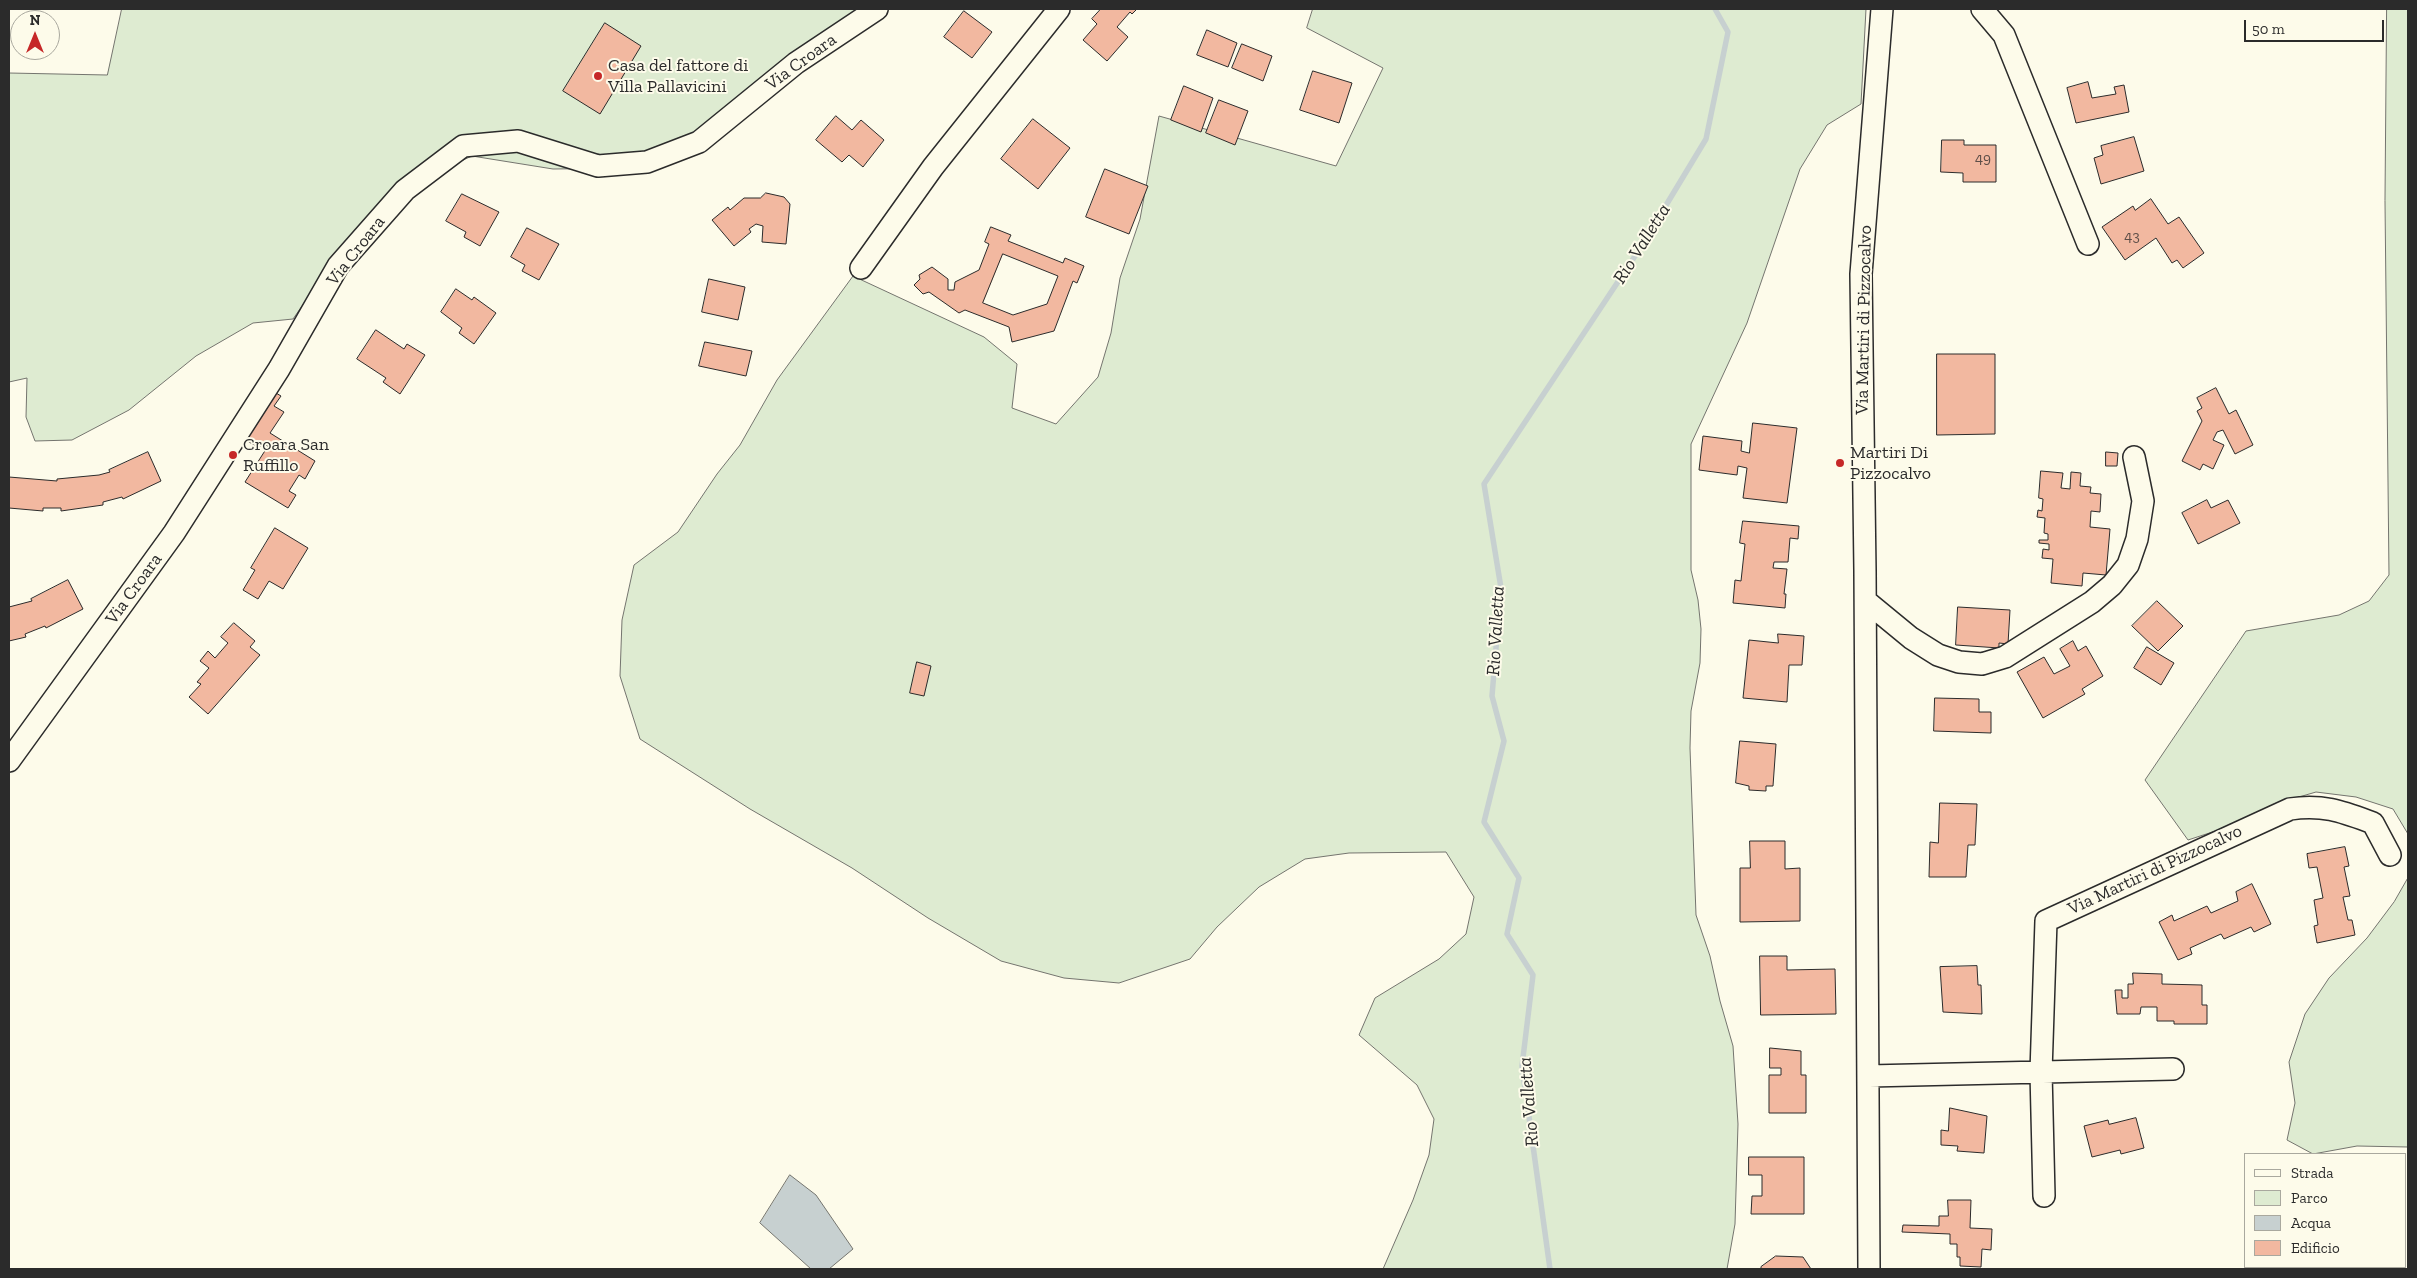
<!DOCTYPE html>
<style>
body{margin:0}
#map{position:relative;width:2417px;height:1278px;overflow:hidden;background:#fdfbea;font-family:"Zilla Slab",serif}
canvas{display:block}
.frame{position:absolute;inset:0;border:10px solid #2b2b2b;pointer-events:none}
.legend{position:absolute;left:2244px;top:1153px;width:162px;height:115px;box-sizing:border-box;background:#fdfbea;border:1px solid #a9a89e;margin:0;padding:6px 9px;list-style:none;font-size:15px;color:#2b2b2b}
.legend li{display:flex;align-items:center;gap:10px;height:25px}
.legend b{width:25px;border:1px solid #a9a89e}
.north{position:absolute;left:10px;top:10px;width:50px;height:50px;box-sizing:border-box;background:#fdfbea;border:1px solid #a9a89e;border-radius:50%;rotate:0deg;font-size:14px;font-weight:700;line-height:20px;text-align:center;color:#2b2b2b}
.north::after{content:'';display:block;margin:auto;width:18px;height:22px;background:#c62828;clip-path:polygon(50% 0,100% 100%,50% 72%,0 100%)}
.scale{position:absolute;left:2244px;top:20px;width:140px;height:22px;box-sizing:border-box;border:2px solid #2b2b2b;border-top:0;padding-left:6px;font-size:15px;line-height:18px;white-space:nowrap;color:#2b2b2b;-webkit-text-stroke:4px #fdfbea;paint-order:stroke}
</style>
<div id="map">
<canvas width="2417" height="1278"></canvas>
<div class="frame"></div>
<ul class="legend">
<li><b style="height:6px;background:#fdfbea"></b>Strada</li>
<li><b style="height:14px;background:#deebd1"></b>Parco</li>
<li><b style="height:14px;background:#c7d0d0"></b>Acqua</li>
<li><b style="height:14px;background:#f2b8a0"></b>Edificio</li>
</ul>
<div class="north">N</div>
<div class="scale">50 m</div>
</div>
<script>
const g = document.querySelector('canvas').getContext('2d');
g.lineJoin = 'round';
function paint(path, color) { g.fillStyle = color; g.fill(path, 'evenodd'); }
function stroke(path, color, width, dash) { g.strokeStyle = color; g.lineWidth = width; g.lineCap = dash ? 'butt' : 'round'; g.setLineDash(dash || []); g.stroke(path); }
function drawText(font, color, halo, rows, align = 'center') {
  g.font = font + ' "Zilla Slab",serif'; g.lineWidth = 4; g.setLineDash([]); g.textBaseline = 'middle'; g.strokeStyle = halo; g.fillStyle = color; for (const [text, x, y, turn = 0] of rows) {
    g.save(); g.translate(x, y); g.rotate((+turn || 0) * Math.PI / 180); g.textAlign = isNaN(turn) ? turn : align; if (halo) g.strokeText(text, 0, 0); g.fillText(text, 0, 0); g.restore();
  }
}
const green = new Path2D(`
 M122 9H876L692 136 635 168 553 169 472 156 434 173 332 263 293 319 253 323 196 356 129 410 72 440 35 441 26 417 27 378 9 382V73L107 75Z
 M1313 9H1866L1861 104 1827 125 1800 169 1747 323 1691 444V570L1698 600 1701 629 1700 663 1691 711 1690 748 1696 915 1710 956 1720 1001 1733 1046 1738 1124 1735 1224 1727 1269H1383L1413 1200 1429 1155 1434 1119 1417 1085 1359 1035 1375 998 1439 959 1466 934 1474 897 1446 852 1349 853 1305 859 1259 887 1217 927 1190 959 1119 983 1064 978 1001 961 928 918 852 868 750 809 640 739 620 676 622 620 634 565 678 532 717 474 740 445 777 380 853 276 984 337 1017 364 1012 408 1056 424 1098 377 1111 333 1120 278 1140 219 1159 116 1336 166 1383 68 1307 28Z
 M2387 9H2408V834L2393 809 2356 797 2316 792 2282 802 2240 823 2188 840 2145 780 2246 631 2339 615 2369 601 2389 575 2385 201Z
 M2408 878V1147L2357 1146 2313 1154 2287 1140 2295 1103 2289 1062 2305 1014 2329 978 2367 938 2394 902Z`);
const water = new Path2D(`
 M790 1175 816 1195 853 1249 829 1269H811L760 1223Z`);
const stream = new Path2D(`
 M1550 1269 1522 1066 1533 975 1507 934 1519 878 1484 822 1504 741 1492 696 1501 588 1484 484 1639 250 1706 139 1728 32 1715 9`);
const building = new Path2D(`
 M1101 9H1137L1132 14 1130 12 1117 27 1128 37 1107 61 1083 40 1097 24 1092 19Z
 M964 11 992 32 972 58 944 37Z
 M605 23 641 46 600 114 563 91Z
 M1207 30 1237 43 1228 67 1197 55Z
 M1242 44 1272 56 1263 81 1232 68Z
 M1313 71 1352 83 1339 123 1300 110Z
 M2088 82 2092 98 2116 94 2114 87 2124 85 2129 112 2076 123 2067 88Z
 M1184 86 1213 98 1201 132 1171 120Z
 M1219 100 1248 111 1235 145 1206 133Z
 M836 116 852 130 861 120 884 140 863 167 849 155 842 162 816 140Z
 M1033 119 1070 148 1038 189 1001 159Z
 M2134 137 2144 171 2101 184 2094 158 2103 155 2101 146Z
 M1942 140H1964V145H1996V182H1963V173L1941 172Z
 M1105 169 1148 186 1129 234 1086 217Z
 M766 193 784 197 790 204 786 244 762 242 763 226 756 224 749 229 751 232 734 246 712 220 728 207 730 210 744 198H760Z
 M462 194 499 212 480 246 464 237 466 232 446 221Z
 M2151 199 2168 224 2179 217 2204 253 2183 268 2177 260 2172 263 2156 238 2125 260 2102 227 2133 206 2135 210Z
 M991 227 1011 235 1008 241 1063 263 1065 258 1084 266 1077 283 1073 281 1054 331 1012 342 1009 327 965 310 959 313 929 292 923 294 914 285 920 279 919 275 932 267 948 279V290H954L955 282 979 270 989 244 985 242ZM1003 254 1058 276 1047 304 1013 315 983 303Z
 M527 228 559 244 539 280 522 271 525 265 511 257Z
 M709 279 745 287 738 320 702 312Z
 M456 289 472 300 474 297 496 313 474 344 459 333 462 328 441 312Z
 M376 330 404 349 407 344 425 355 400 394 383 382 386 378 357 359Z
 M705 342 752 351 746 376 699 366Z
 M1937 354H1995V434L1937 435Z
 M2216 388 2229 414 2236 410 2253 445 2235 454 2223 430 2217 432 2213 440 2224 445 2213 469 2203 464 2200 470 2182 461 2202 421 2197 411 2202 408 2197 398Z
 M271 390 281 396 274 406 284 412 270 433 315 461 305 479 299 475 289 491 296 495 288 508 245 482 268 446 262 443 259 448 241 437Z
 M1753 423 1797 428 1787 503 1743 498 1747 468 1738 466 1737 475 1699 470 1703 436 1742 441 1741 451 1749 453Z
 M148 452 161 481 123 499 122 497 103 502V505L61 511V508H43V511L9 508V477L57 481V479L99 475 110 472 109 470Z
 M2106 452 2118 453 2117 466H2106Z
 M2041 471 2063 473 2061 488 2070 489 2071 472 2081 473 2080 486 2091 487 2090 493 2101 494 2100 512 2091 511 2090 527 2110 529 2106 575 2083 573 2082 586 2051 583 2053 559 2042 558 2043 549 2049 550V544L2039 543V540H2048V534L2044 533 2045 518 2037 517 2038 510 2042 511 2043 499 2039 498Z
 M2207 500 2211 508 2228 500 2240 523 2198 544 2182 513Z
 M1743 521 1799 526 1798 539 1790 538 1788 562H1774L1773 568 1787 569 1784 594H1786L1785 608 1733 603 1735 580 1741 581 1745 544 1740 543Z
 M275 528 308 548 283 589 269 581 258 599 243 590 255 570 251 568Z
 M68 580 83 609 46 628 45 626 25 634 26 637 9 641V607L32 601 31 599Z
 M2157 601 2183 626 2158 651 2132 626Z
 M1958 607 2010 610 2008 644 1999 643V648L1956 645Z
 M234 623 255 641 250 647 260 655 208 714 189 697 201 684 197 682 209 668 200 661 208 651 215 658 228 643 221 637Z
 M1778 634 1804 636 1802 665H1789L1787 702 1743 698 1749 640 1778 643Z
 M2073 641 2078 651 2086 646 2103 676 2082 689 2085 694 2043 718 2017 672 2044 657 2054 674 2070 666 2060 649Z
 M2147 647 2174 663 2161 685 2134 668Z
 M917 662 931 666 924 696 910 693Z
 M1935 698 1979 699V712H1991V733L1934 731Z
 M1740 741 1776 744 1773 786H1766V791L1749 790V786L1736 783Z
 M1940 803 1977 804 1975 845H1968L1966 877H1929L1930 842 1938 843Z
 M1750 841H1785V869L1800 868V921L1740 922V868H1750Z
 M2345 847 2349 866 2344 867 2350 896 2343 897 2348 920H2352L2355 935 2317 943 2314 926 2318 925 2314 900 2323 898 2317 867 2309 868 2307 854Z
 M2252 884 2271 924 2254 932 2251 927 2224 939 2221 934 2190 948 2192 954 2178 960 2159 922 2172 915 2174 921 2207 906 2211 913 2238 901 2236 892Z
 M1760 956H1787V970L1835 969 1836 1014 1761 1015Z
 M1977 966 1978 985H1981L1982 1014 1943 1012 1940 967Z
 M2133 973 2162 974V984L2202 985V1005H2207V1024H2174V1021H2157V1007H2141L2140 1014H2117L2115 990H2122V998H2128V984H2133Z
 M1770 1048 1801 1051V1075H1806V1113H1769V1075H1781V1068H1770Z
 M1950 1108 1987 1116 1984 1153 1957 1151 1958 1146 1941 1145V1130L1948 1131Z
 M2136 1118 2144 1148 2121 1154 2120 1150 2092 1157 2084 1126 2108 1120 2109 1124Z
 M1749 1157H1804V1214H1751L1752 1196H1762V1175H1749Z
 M1948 1200H1971L1970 1228 1992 1229 1991 1250 1982 1249 1981 1267 1960 1266V1257H1957V1244H1950V1234L1902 1232 1903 1225 1939 1226V1216H1948Z
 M1776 1256 1803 1257 1811 1269H1761V1267Z`);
const minor = new Path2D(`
 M1982 9 2004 35 2088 244
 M861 268 933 167 1059 9
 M1866 601 1911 638 1938 655 1959 662 1982 664 2005 657 2092 602 2112 585 2128 565 2137 539 2143 501 2134 457
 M9 761 174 533 279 369 338 266 405 190 463 146 518 141 598 166 647 162 699 142 796 63 877 9
 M1869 1076 2173 1069
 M2044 1196 2041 1072 2046 921 2290 809C2324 804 2343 812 2373 823L2390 855
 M1869 1269 1865 571 1861 274 1882 9`);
const markers = [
 [598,76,5,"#c62828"],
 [233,455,5,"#c62828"],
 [1840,463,5,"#c62828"]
];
const numberNames = [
 ["49",1983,159],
 ["43",2132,237]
];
const streetNames = [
 ["Via Croara",801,62,-36],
 ["Via Croara",356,251,-52],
 ["Via Martiri di Pizzocalvo",1864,320,-89],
 ["Via Croara",134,589,-54],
 ["Via Martiri di Pizzocalvo",2155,870,-25]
];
const poiNames = [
 ["Casa del fattore di",608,66],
 ["Villa Pallavicini",608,87],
 ["Croara San",243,445],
 ["Ruffillo",243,466],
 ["Martiri Di",1850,453],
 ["Pizzocalvo",1850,474]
];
const waterNames = [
 ["Rio Valletta",1642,244,-58],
 ["Rio Valletta",1496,631,-87],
 ["Rio Valletta",1529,1102,-95]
];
paint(green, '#deebd1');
stroke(green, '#74746e', 1);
paint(water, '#c7d0d0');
stroke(water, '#74746e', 1);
stroke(stream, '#c7d0d0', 5.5);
paint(building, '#f2b8a0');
stroke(building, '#2b2b2b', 1);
stroke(minor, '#2b2b2b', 24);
stroke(minor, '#fdfbea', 21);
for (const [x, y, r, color] of markers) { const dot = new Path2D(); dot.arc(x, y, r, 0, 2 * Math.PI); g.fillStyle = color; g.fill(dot); stroke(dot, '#fdfbea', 2); }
drawText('15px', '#5d4e48', null, numberNames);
drawText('18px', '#2b2b2b', '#fdfbea', streetNames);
drawText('18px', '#2b2b2b', '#fdfbea', poiNames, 'left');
drawText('italic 19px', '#2b2b2b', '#fdfbea', waterNames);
</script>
